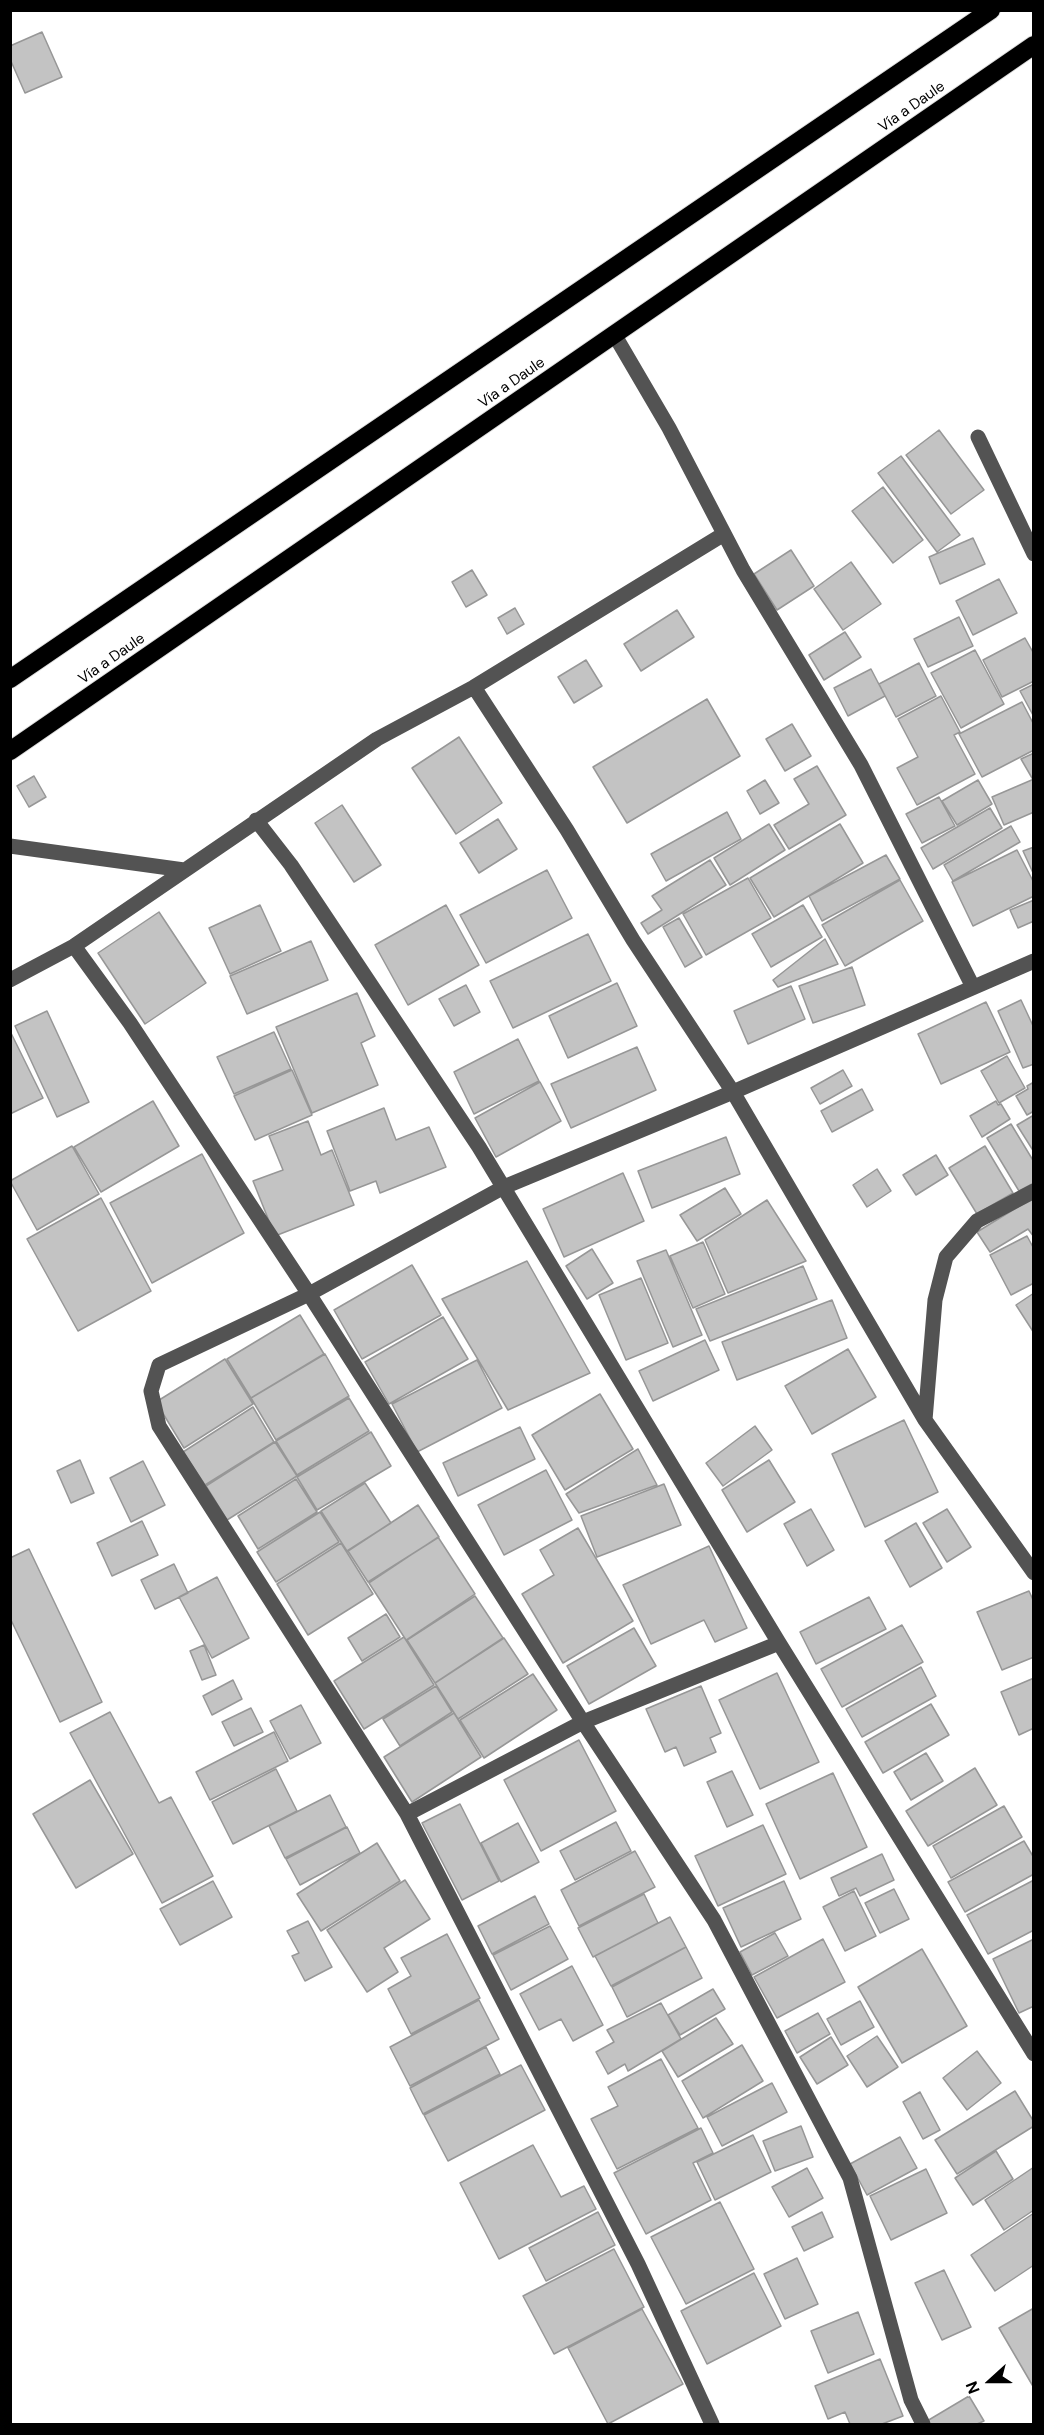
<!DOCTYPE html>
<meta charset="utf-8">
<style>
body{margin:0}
#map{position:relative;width:1044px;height:2435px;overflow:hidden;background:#fff;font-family:"DM Sans",sans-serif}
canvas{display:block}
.frame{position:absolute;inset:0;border:12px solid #000;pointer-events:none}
.north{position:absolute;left:960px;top:2351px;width:60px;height:60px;-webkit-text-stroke:4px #fff;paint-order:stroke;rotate:249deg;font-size:16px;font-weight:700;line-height:24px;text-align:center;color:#000}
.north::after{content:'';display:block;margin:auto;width:21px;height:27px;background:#000;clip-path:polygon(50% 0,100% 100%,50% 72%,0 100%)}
</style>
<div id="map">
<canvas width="1044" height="2435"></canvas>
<div class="frame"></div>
<div class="north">N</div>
</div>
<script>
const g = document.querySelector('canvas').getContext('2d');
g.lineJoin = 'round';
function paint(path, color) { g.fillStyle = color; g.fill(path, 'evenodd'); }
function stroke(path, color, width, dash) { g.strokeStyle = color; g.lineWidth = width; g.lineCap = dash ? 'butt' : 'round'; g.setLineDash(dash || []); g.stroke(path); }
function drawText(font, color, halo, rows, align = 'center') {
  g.font = font + ' "DM Sans",sans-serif'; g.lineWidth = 6; g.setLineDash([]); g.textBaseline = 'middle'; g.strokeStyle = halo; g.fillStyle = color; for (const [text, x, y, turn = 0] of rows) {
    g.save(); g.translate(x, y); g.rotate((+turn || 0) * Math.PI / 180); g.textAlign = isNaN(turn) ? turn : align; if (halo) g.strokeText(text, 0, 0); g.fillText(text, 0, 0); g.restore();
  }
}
const building = new Path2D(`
 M42 32 62 77 25 93 10 59V46Z
 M939 430 984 490 951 514 906 455Z
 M901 456 960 535 937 552 878 473Z
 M883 487 923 540 893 563 852 511Z
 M973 538 985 564 940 584 929 557Z
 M791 550 814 586 777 610 754 574Z
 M851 562 881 604 843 630 814 589Z
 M472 570 487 595 466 607 452 582Z
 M999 579 1017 613 973 635 956 601Z
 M515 608 524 624 507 634 498 618Z
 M677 610 694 637 641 671 624 644Z
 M959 617 973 646 928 667 914 639Z
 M845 632 861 657 824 680 809 655Z
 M1025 638 1034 654V681L1002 697 983 660Z
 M975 650 1004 704 961 728 931 673Z
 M586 660 602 686 574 703 558 677Z
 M919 663 936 696 896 717 879 684Z
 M871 669 885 696 848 716 834 688Z
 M1034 684V717L1020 691Z
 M941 696 960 732 954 735 975 774 917 805 897 768 918 757 898 719Z
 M707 699 740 756 627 823 593 767Z
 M1022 702 1034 725V750L982 777 959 734Z
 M792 724 811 756 785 771 766 739Z
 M459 737 502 803 456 834 412 768Z
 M1034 753V778H1032L1021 759Z
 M817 766 846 815 789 849 774 825 809 804 794 779Z
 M34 776 46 797 29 807 17 786Z
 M1034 779V812L1004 825 992 797Z
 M765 780 779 803 760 814 747 791Z
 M978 780 992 804 957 825 942 801Z
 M939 797 955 826 922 843 906 814Z
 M342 805 381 865 354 882 315 823Z
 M990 808 1002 828 933 869 921 848Z
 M727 812 741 839 666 881 651 854Z
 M498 819 517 849 479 873 460 843Z
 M769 824 785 850 730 885 714 858Z
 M840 824 863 863 774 917 750 878Z
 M1011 826 1020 842 953 881 944 865Z
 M1034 847V875L1023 851Z
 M1017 850 1034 883V896L973 926 952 882Z
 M886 855 900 879 822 921 809 896Z
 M710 860 726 885 648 934 641 923 662 910 652 896Z
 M547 870 572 918 486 963 460 915Z
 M748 878 771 918 706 955 683 914Z
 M900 880 923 921 845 966 822 925Z
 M1034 900V921L1018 928 1010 910Z
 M260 905 281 951 230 974 209 928Z
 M446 905 479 965 408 1005 375 945Z
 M803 905 822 937 771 967 752 934Z
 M159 912 206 983 145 1024 98 953Z
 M679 918 702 957 685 967 663 927Z
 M588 934 611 981 513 1028 490 981Z
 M825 939 838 964 778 987 773 980Z
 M311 941 328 980 247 1014 230 976Z
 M852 967 865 1005 813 1023 799 986Z
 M617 983 637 1026 568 1058 549 1016Z
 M466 985 480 1012 454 1026 439 999Z
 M791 986 805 1019 748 1044 734 1011Z
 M357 993 375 1036 361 1043 378 1085 312 1113 276 1027Z
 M1021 1000 1034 1028V1064L1023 1068 998 1011Z
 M986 1002 1010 1052 941 1084 918 1034Z
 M47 1011 89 1102 57 1117 15 1026Z
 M10 1031 43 1098 10 1114Z
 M274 1032 291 1069 234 1094 217 1057Z
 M518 1039 539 1081 474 1114 454 1072Z
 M637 1047 656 1090 571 1128 551 1084Z
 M1007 1056 1025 1088 999 1103 981 1071Z
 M292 1070 312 1115 255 1140 234 1096Z
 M843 1070 852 1086 820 1104 811 1088Z
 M540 1082 561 1121 496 1157 475 1118Z
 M1034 1082V1111L1027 1115 1016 1096 1028 1089 1027 1086Z
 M862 1089 873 1110 832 1132 821 1111Z
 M153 1101 179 1146 101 1192 74 1147Z
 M996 1101 998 1105 1001 1104 1010 1119 982 1137 970 1116Z
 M384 1108 396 1140 429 1127 446 1167 380 1193 376 1181 350 1191 327 1131Z
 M1034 1115V1152L1017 1125Z
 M308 1121 321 1155 332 1150 354 1205 275 1236 253 1181 283 1170 269 1136Z
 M1011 1124 1034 1162V1183L1019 1191 987 1138Z
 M726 1137 740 1174 652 1208 638 1171Z
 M72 1146 99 1194 37 1230 10 1181Z
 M985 1146 1013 1193 977 1214 949 1168Z
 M202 1154 244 1233 152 1283 110 1203Z
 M936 1155 948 1175 916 1195 903 1175Z
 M877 1169 891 1191 867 1207 853 1185Z
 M623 1173 644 1221 564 1257 543 1209Z
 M725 1188 741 1214 697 1241 680 1215Z
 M1034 1197V1237L1028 1229 990 1252 977 1232Z
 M101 1198 151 1291 78 1331 27 1239Z
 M767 1200 806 1261 728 1293 705 1240Z
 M1027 1236 1034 1249V1283L1011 1295 990 1255Z
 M703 1242 725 1294 693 1308 670 1256Z
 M592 1249 613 1283 587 1299 566 1266Z
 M666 1250 702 1335 673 1347 637 1261Z
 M527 1261 590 1373 508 1410 442 1299Z
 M412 1265 441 1315 362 1359 334 1310Z
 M803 1266 817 1299 710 1341 696 1309Z
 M641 1278 668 1343 626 1360 599 1295Z
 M1034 1293V1333L1016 1305Z
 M832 1300 847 1338 737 1380 722 1342Z
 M300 1315 324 1354 251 1398 227 1359Z
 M443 1317 468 1359 389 1404 365 1362Z
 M705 1340 719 1370 653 1401 639 1371Z
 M848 1349 876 1397 812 1434 785 1386Z
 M325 1354 349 1396 276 1440 251 1398Z
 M225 1359 253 1404 184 1448 156 1402Z
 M477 1360 502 1408 417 1452 392 1404Z
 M600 1394 633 1449 565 1490 532 1435Z
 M349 1398 369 1431 297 1475 276 1441Z
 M253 1407 274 1442 205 1485 183 1452Z
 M904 1420 938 1492 865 1527 832 1454Z
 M755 1426 772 1450 723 1486 706 1463Z
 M520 1427 535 1459 458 1496 443 1463Z
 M371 1432 391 1466 317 1510 297 1477Z
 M275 1442 297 1476 227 1520 206 1486Z
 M638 1449 657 1485 579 1513 566 1494Z
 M80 1460 94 1493 71 1503 57 1471Z
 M769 1460 795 1502 747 1532 722 1490Z
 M143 1461 165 1505 131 1522 110 1478Z
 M546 1470 572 1520 504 1555 478 1505Z
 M296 1479 317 1512 258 1549 238 1516Z
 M365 1483 391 1523 347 1551 321 1511Z
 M664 1484 681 1525 597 1557 581 1516Z
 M418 1505 439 1537 368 1582 348 1551Z
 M811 1509 834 1550 807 1566 784 1524Z
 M947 1509 971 1547 947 1562 923 1523Z
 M320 1512 339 1542 276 1582 257 1552Z
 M142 1521 158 1555 112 1576 97 1543Z
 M916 1523 942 1568 910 1587 885 1541Z
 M578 1528 633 1621 563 1663 522 1594 554 1575 540 1550Z
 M438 1537 475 1594 406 1640 369 1583Z
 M341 1543 373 1594 308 1635 277 1584Z
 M709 1546 747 1628 715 1642 704 1620 651 1644 623 1585Z
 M29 1549 102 1702 60 1722 10 1618V1558Z
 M174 1564 188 1593 155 1609 141 1580Z
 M217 1577 249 1638 212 1658 179 1597Z
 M1029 1591 1034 1602V1657L1002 1670 977 1612Z
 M475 1596 503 1638 435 1683 407 1640Z
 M869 1597 886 1629 816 1664 800 1632Z
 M386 1614 400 1637 362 1661 348 1638Z
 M902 1625 923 1662 842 1707 821 1669Z
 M634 1628 656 1666 589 1704 567 1666Z
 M404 1637 434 1685 364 1729 334 1681Z
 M504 1638 528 1674 458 1719 435 1683Z
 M204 1645 216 1675 202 1680 190 1651Z
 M921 1667 936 1696 862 1737 846 1709Z
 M777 1673 819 1762 760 1789 719 1700Z
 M533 1674 557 1710 484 1758 460 1720Z
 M1034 1678V1728L1019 1735 1001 1692Z
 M233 1680 242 1699 212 1715 203 1696Z
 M436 1686 452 1712 400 1746 383 1719Z
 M701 1686 721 1733 710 1738 716 1752 684 1766 676 1747 665 1752 646 1709Z
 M931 1704 949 1735 883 1773 865 1742Z
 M301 1705 321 1743 290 1759 270 1721Z
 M251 1708 263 1732 234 1746 222 1722Z
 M110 1712 159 1803 171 1797 213 1876 162 1903 70 1733Z
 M454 1713 481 1757 412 1802 384 1757Z
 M274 1732 288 1761 210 1800 196 1772Z
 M579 1740 616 1811 541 1851 504 1780Z
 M926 1753 943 1781 911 1800 894 1772Z
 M975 1768 997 1805 928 1846 906 1811Z
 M276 1769 297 1811 233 1844 212 1802Z
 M732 1771 753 1815 727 1827 707 1782Z
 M833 1773 867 1847 800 1879 766 1804Z
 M90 1780 133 1854 76 1888 33 1814Z
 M330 1795 346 1827 285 1858 269 1826Z
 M460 1804 499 1881 462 1900 422 1823Z
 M1004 1806 1022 1837 951 1878 933 1846Z
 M616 1822 631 1851 575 1880 560 1851Z
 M518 1823 539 1862 501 1882 481 1843Z
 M763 1825 786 1874 718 1906 695 1856Z
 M347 1827 360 1853 300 1885 286 1859Z
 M1024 1841 1034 1858V1874L965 1912 948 1882Z
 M377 1843 400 1881 321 1931 297 1894Z
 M635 1851 655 1887 579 1926 561 1890Z
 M882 1854 894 1880 860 1896 856 1888 839 1896 831 1878Z
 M405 1880 430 1919 384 1948 398 1972 367 1992 327 1930Z
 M1034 1880V1930L988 1954 967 1915Z
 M213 1881 232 1917 180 1945 160 1909Z
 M784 1881 801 1919 741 1947 723 1908Z
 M894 1889 909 1919 880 1933 865 1903Z
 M854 1891 876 1936 845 1951 823 1907Z
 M644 1894 658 1923 593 1957 578 1928Z
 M535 1896 549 1924 492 1954 478 1926Z
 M670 1917 686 1947 611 1986 595 1956Z
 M308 1921 332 1967 305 1981 292 1956 299 1953 287 1931Z
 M550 1926 568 1959 511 1990 493 1955Z
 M775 1933 788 1956 752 1975 740 1952Z
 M447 1934 480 1998 411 2034 388 1989 411 1976 401 1958Z
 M823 1939 845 1982 777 2018 754 1977Z
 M1034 1939V2006L1019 2013 993 1959Z
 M686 1947 702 1978 627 2017 612 1987Z
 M922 1949 967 2026 902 2063 858 1987Z
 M572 1966 603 2025 573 2041 561 2019 539 2030 520 1994Z
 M713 1989 725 2009 680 2035 668 2015Z
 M479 2000 499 2039 410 2086 390 2047Z
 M860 2001 874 2027 841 2045 827 2019Z
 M661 2003 681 2039 628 2071 625 2064 608 2074 596 2052 614 2042 607 2030Z
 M818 2013 830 2034 797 2053 785 2031Z
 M716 2018 733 2044 678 2077 662 2051Z
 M877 2036 898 2067 867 2087 847 2056Z
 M831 2037 848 2065 817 2084 800 2057Z
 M742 2045 763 2081 703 2118 682 2081Z
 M486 2047 500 2074 423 2114 410 2088Z
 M977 2051 1001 2083 967 2110 943 2078Z
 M661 2059 698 2128 617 2169 591 2119 618 2106 608 2087Z
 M521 2065 545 2110 448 2161 424 2115Z
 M772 2083 787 2112 722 2146 707 2117Z
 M1015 2091 1034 2122V2126L957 2174 935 2140Z
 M920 2092 940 2130 923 2139 903 2102Z
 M801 2126 813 2157 775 2171 763 2141Z
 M701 2128 713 2153 693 2163 711 2200 646 2234 614 2173Z
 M753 2135 771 2172 715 2200 697 2162Z
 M900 2137 917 2168 867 2195 850 2164Z
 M533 2145 561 2197 584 2186 596 2209 499 2259 460 2183Z
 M996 2151 1013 2179 973 2205 955 2178Z
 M1034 2167V2210L1004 2230 985 2200Z
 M807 2168 823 2198 789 2217 772 2187Z
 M926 2169 947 2213 891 2240 870 2196Z
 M720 2202 754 2269 686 2304 651 2237Z
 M598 2212 615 2245 546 2281 529 2248Z
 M822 2212 833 2237 804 2251 792 2227Z
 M1034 2213V2265L995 2291 971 2255Z
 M614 2249 644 2307 554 2354 523 2296Z
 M797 2258 818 2304 785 2319 764 2274Z
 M944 2270 971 2327 942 2340 915 2283Z
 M754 2273 781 2326 707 2364 681 2311Z
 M1034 2308V2388L999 2328Z
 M642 2309 683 2384 608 2424 568 2348Z
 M858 2312 874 2354 828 2373 811 2331Z
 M880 2359 903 2416 882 2424H850L845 2412 828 2419 815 2386Z
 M969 2396 984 2421 977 2424H929L927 2421Z`);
const minor = new Path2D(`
 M614 334 669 428 743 570 861 765 973 987
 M978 437 1034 554
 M474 687 724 534
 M256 820 291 865 479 1147 779 1643 1034 2054
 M10 846 184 870
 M74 946 130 1023 309 1294 583 1722 714 1920 850 2178 911 2400 923 2424
 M10 980 74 946 377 739 474 687 567 830 633 940 733 1092 925 1420 1034 1573
 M925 1420 935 1300 946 1257 977 1221 1034 1191
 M779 1643 583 1722 407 1814 159 1426 151 1391 159 1365 309 1294 504 1187 733 1092 1034 961
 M407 1814 638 2264 712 2424`);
const highway = new Path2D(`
 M10 679 991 10
 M10 751 1034 45`);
const streetNames = [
 ["Vía a Daule",912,107,-35],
 ["Vía a Daule",512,383,-35],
 ["Vía a Daule",112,659,-35]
];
paint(building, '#c3c3c3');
stroke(building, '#979797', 1.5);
stroke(highway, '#dbdbdb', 20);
stroke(minor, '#535353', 15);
stroke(highway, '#000', 18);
drawText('15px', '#000', '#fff', streetNames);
</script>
